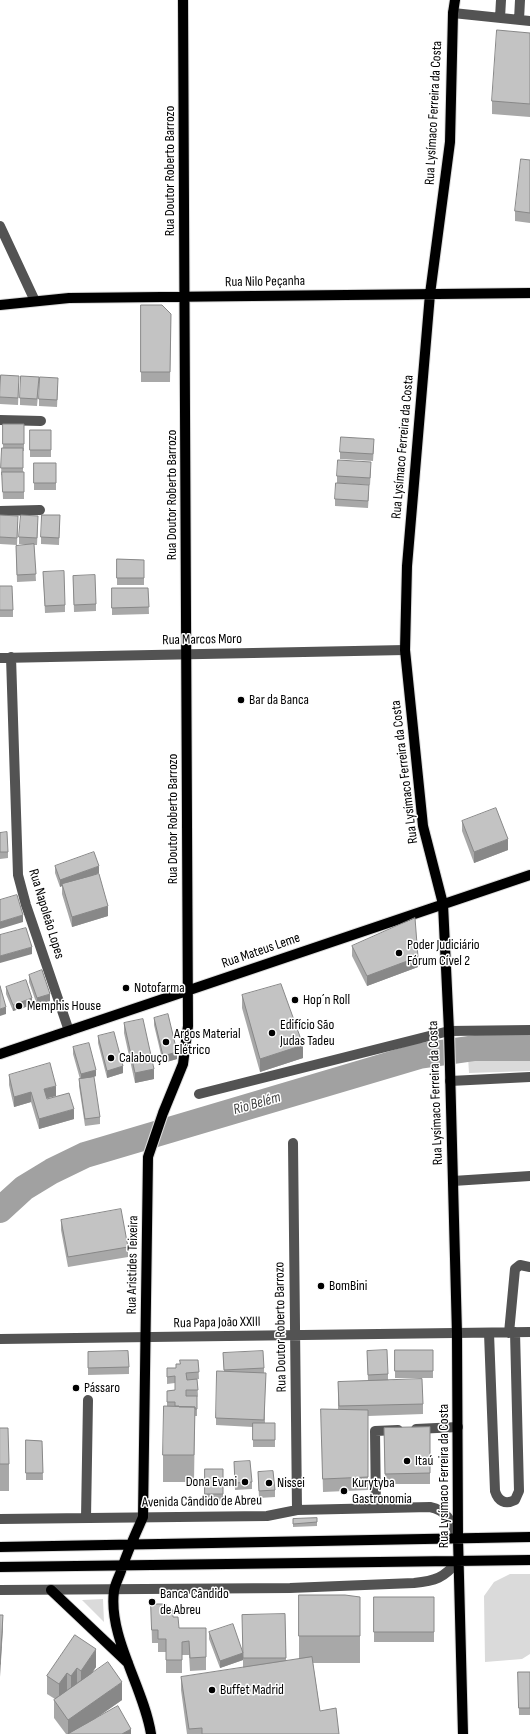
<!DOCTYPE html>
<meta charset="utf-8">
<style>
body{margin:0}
canvas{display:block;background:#fff}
</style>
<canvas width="530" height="1734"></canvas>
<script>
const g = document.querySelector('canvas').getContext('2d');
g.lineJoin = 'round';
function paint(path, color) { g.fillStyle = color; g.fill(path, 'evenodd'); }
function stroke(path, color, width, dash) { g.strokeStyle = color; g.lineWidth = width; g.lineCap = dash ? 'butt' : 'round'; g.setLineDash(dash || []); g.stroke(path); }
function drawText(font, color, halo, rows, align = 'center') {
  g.font = font + ' "Sofia Sans Condensed",sans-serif'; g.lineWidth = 3; g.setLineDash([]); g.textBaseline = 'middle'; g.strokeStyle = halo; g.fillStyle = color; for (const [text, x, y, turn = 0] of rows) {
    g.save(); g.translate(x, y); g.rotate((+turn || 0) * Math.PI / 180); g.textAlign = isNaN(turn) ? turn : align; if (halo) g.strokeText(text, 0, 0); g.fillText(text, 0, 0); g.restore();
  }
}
const green = new Path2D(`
 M530 1039V1071L469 1073 467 1041Z
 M510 1574H530V1654L522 1659 485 1662 484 1596 494 1582Z
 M103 1599 104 1622 82 1600Z`);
const river = new Path2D(`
 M0 1210 24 1188 52 1171 85 1155 419 1056 475 1048H530`);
const minor = new Path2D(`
 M453 13 530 21
 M500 18 501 0
 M519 20 520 0
 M0 226 35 301
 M0 420 41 421
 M0 511 40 510
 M11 657 18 875 26 905 69 1031
 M0 658 405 650
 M450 1081 530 1077
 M199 1094 449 1031 530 1030
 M293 1143 297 1510
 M453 1181 530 1176
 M489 1333 495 1491C498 1501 505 1505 515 1500L519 1491 515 1332
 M509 1333 515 1269 520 1265 530 1267
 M0 1339 530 1332
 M416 1429 458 1427
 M376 1508 375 1431 398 1430
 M86 1518 88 1400
 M0 1519 267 1516 297 1510 430 1507C448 1511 451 1521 457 1536
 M0 1590 290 1588 414 1583C435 1581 444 1578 458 1561`);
const major = new Path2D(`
 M455 0 453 13 450 142 430 294 407 566 405 650 423 826 443 904 449 1031 457 1334 458 1538 463 1734
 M0 305 69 298 530 293
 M0 1054 530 875
 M0 1547 530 1537
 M0 1567 530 1560
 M51 1590 128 1663
 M151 1734C144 1688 108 1637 114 1591 115 1584 119 1577 121 1571 127 1552 135 1535 143 1517L148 1157 163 1113 183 1064 188 1026 183 0`);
const wall = new Path2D(`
 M530 33V117L492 114V101Z
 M530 160V223L515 221V211Z
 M141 305 171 314 170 382H141Z
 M19 383 18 405 0 404V397Z
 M39 384 37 406 20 405V398Z
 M58 385 57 407 39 406V399Z
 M3 424H24V451H23V472H24V499H3L2 475H1L2 448H3Z
 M30 430H51V457H30Z
 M374 446 373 461 340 459V452Z
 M34 463H56V490H34Z
 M371 469 370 485 337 483V476Z
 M369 492 368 508 335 506V499Z
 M0 515 18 522 17 545 0 544Z
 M60 515 59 545 41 544V537Z
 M38 523 37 545H34L36 581 17 582 16 546 30 545 19 544V537Z
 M117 559 144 560V585H117Z
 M43 572 65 605V612L45 613Z
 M73 576 96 604V611L74 612Z
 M0 586 13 610V617H0Z
 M112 588H148L149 614 112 615Z
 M462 821 508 850 474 863 462 831Z
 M0 833 8 852V858L0 859Z
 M55 866 99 873 93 876 108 916 72 927 62 894V886L60 887 55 873Z
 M352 946 418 967 367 986 352 956Z
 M29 975 50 1001 37 1005 29 982Z
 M6 987 32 1005 13 1011 6 994Z
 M242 995 303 1058 260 1072 242 1008Z
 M154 1018 177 1059 163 1063 154 1025Z
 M124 1023 154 1079 135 1083 124 1033Z
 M98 1036 123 1073 107 1078 98 1043Z
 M73 1047 96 1076 91 1078 100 1117V1124L85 1126 79 1086V1079H80L73 1054Z
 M9 1075 56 1096 47 1098V1099L74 1119 39 1129 31 1102 14 1107 9 1085Z
 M61 1220 128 1247V1257L68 1267 61 1230Z
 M395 1350H433V1378H395Z
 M367 1351 388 1374V1380L423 1404V1414L368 1416V1490L323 1492 321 1409 338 1410V1382L368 1381Z
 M88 1352 129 1367V1374L88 1375Z
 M223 1353 264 1368 265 1423H275V1447H253V1427L216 1425V1418L224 1371Z
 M198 1360 199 1379H197L198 1396 197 1397V1416H195L194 1482H163V1455L167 1407V1391L175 1390V1383L167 1384V1368H176L180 1364Z
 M430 1427V1484H385L384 1428Z
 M0 1428 9 1464V1491H0Z
 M26 1440 42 1441 43 1480H26Z
 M234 1462 252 1482V1489L235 1490Z
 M205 1469H223V1501H205Z
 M258 1472 275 1490V1497L259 1498Z
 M317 1518V1526L293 1527V1519Z
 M299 1595 360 1597V1663H313L320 1711 339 1734H187L181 1690V1677L243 1668V1660L220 1668 209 1639V1632L243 1652 285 1614 286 1661 299 1659Z
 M374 1597H434V1642H374Z
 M151 1604 166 1610 173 1617 179 1628H206V1670L190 1671 189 1655H182V1673H166V1652H158V1643H152Z
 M75 1635 96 1667 91 1674 122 1700 95 1719 131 1734H66L54 1718V1700L55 1699 47 1694V1676Z
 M518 1672H530V1715H519Z`);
const shadedWall = new Path2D(`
 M508 839V850L474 863V852Z
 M99 866V873L63 886 62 884V886L60 887V880Z
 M108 906V916L72 927V917Z
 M23 915V922L0 929V922Z
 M32 947V954L0 963V956Z
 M418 957V967L367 986V976Z
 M50 994V1001L37 1005V998Z
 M32 998V1005L13 1011V1005Z
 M6 1007V1014L0 1016V1009Z
 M303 1045V1058L260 1072V1059Z
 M177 1052V1059L163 1063V1056Z
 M123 1066V1073L107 1078V1071Z
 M154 1069V1079L135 1083V1073Z
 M96 1070V1076L81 1081V1074Z
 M56 1086V1096L44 1099V1089Z
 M31 1092V1102L14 1107V1097Z
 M74 1109V1119L39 1129V1119Z
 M3 1615V1628L0 1677V1664Z
 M96 1649V1667L81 1689V1671Z
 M243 1653V1660L220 1668V1661Z
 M77 1668V1686L71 1694V1676Z
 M67 1673V1691L59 1702V1684Z
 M122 1682V1700L73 1734H68V1720Z
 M131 1729V1734H122Z`);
const building = new Path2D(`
 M497 30 530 33V104L492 101Z
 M521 159 530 160V213L515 211Z
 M141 305H162L171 314 170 372H141Z
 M1 375 19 376 18 398 0 397Z
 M21 376 39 377 37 399 20 398Z
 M40 377 58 378 57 400 39 399Z
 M3 424H24V444H3Z
 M30 430H51V450H30Z
 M341 437 374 439 373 454 340 452Z
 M2 448H23V468H1Z
 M338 460 371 462 370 478 337 476Z
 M34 463H56V483H34Z
 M2 472H24V492H3Z
 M336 483 369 485 368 501 335 499Z
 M0 515 18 516 17 538 0 537Z
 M21 515 38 516 37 538 19 537Z
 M42 515H60L59 538 41 537Z
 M34 544 36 574 17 575 16 546Z
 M117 559 144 560V578H117Z
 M64 571 65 605 45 606 43 572Z
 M95 575 96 604 74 605 73 576Z
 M0 586H12L13 610H0Z
 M112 588H148L149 607 112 608Z
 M496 808 508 839 474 852 462 821Z
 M7 832 8 852H0V833Z
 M94 852 99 866 60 880 55 866Z
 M99 874 108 906 72 917 62 884Z
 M17 895 23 915 0 922V900Z
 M415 918 418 957 367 976 352 946Z
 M26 928 32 947 0 956V935Z
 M42 970 50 994 37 998 29 975Z
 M26 980 32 998 13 1005 6 987Z
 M281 984 303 1045 260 1059 242 995Z
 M0 986 6 1007 0 1009Z
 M168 1014 177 1052 163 1056 154 1018Z
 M143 1019 154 1069 135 1073 124 1023Z
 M114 1032 123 1066 107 1071 98 1036Z
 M89 1043 96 1070 81 1074 73 1047Z
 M50 1063 56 1086 44 1089 47 1099 69 1093 74 1109 39 1119 31 1092 14 1097 9 1075Z
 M94 1077 100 1117 85 1119 79 1079Z
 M121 1209 128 1247 68 1257 61 1220Z
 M387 1350 388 1374 368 1375 367 1351Z
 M395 1350H433V1371H395Z
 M128 1351 129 1367 88 1368V1352Z
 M263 1351 264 1368 224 1370 223 1353Z
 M180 1360H198L199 1372 186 1373 187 1380 197 1379 198 1390H186V1396H197V1409H195V1407H179V1406H175V1402H167V1391L175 1390V1376L167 1377V1368H176V1364H180Z
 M217 1371 266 1373 264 1420 216 1418Z
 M422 1379 423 1404 339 1406 338 1382Z
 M164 1406 195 1407 194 1455H163Z
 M321 1409 368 1410V1477L323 1479Z
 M253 1423H275V1440H253Z
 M430 1427V1473L385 1474 384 1428Z
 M0 1428H8L9 1464H0Z
 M26 1440 42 1441 43 1473H26Z
 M250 1461 252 1482 235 1483 234 1462Z
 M205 1469H223V1494H205Z
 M273 1471 275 1490 259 1491 258 1472Z
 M317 1518V1522L293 1524V1519Z
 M299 1595H345L360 1597V1636H299Z
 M374 1597H434V1632H374Z
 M151 1604H166V1610H173V1617H178L179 1628H206V1657L190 1658 189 1641 182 1642V1660H166V1639H158V1630H152Z
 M285 1614 286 1658H243L242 1615Z
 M0 1615H3L0 1664Z
 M233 1624 243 1653 220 1661 209 1632Z
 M75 1635 96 1649 81 1671 77 1668 71 1676 67 1673 59 1684 47 1676Z
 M312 1657 320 1711 336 1708 339 1734H202V1728L189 1729 181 1677Z
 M108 1662 122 1682 68 1720 54 1700Z
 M518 1672H530V1708H519Z
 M118 1706 131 1729 122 1734H68Z`);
const markers = [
 [241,700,4,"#000"],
 [399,953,4,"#000"],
 [126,988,4,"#000"],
 [295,1000,4,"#000"],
 [19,1006,4,"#000"],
 [272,1033,4,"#000"],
 [166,1042,4,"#000"],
 [111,1058,4,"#000"],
 [321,1286,4,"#000"],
 [76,1388,4,"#000"],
 [407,1461,4,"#000"],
 [245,1482,4,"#000"],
 [269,1483,4,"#000"],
 [344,1491,4,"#000"],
 [152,1602,4,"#000"],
 [212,1690,4,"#000"]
];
const streetNames = [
 ["Rua Lysímaco Ferreira da Costa",434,113,-87],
 ["Rua Doutor Roberto Barrozo",170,171,-90],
 ["Rua Nilo Peçanha",265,282,-1],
 ["Rua Lysímaco Ferreira da Costa",403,447,-85],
 ["Rua Doutor Roberto Barrozo",172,495,-90],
 ["Rua Marcos Moro",202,640,-1],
 ["Rua Lysímaco Ferreira da Costa",405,772,-97],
 ["Rua Doutor Roberto Barrozo",173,819,-90],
 ["Rua Napoleão Lopes",46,914,73],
 ["Rua Mateus Leme",261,951,-19],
 ["Rua Lysímaco Ferreira da Costa",436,1093,-92],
 ["Rua Aristides Teixeira",133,1265,-89],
 ["Rua Papa João XXIII",217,1323,-1],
 ["Rua Doutor Roberto Barrozo",281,1327,-91],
 ["Rua Lysímaco Ferreira da Costa",444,1476,-90],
 ["Avenida Cândido de Abreu",202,1502,-1]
];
const poiNames = [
 ["Bar da Banca",249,700],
 ["Poder Judiciário",407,945],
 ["Fórum Cível 2",407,961],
 ["Notofarma",134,988],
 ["Hop´n Roll",303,1000],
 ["Memphis House",27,1006],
 ["Edifício São",280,1025],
 ["Judas Tadeu",280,1041],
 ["Argos Material",174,1034],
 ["Elétrico",174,1050],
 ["Calabouço",119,1058],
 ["BomBini",329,1286],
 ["Pássaro",84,1388],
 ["Itaú",415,1461],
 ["Dona Evani",237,1482,"right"],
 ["Nissei",277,1483],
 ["Kurytyba",352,1483],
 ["Gastronomia",352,1499],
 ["Banca Cândido",160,1594],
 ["de Abreu",160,1610],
 ["Buffet Madrid",220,1690]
];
const waterNames = [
 ["Rio Belém",257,1104,-16]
];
paint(green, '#dadada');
stroke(river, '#a1a1a1', 26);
stroke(major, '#dbdbdb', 12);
stroke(minor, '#535353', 10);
stroke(major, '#000', 10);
paint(wall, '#a8a8a8');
paint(shadedWall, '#888');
paint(building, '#c3c3c3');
stroke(building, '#888', 1);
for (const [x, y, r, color] of markers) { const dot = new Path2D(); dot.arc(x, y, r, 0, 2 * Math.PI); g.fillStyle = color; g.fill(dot); stroke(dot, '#fff', 1.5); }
drawText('14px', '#000', '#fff', streetNames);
drawText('14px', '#000', '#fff', poiNames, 'left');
drawText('italic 15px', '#424242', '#fff', waterNames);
</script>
